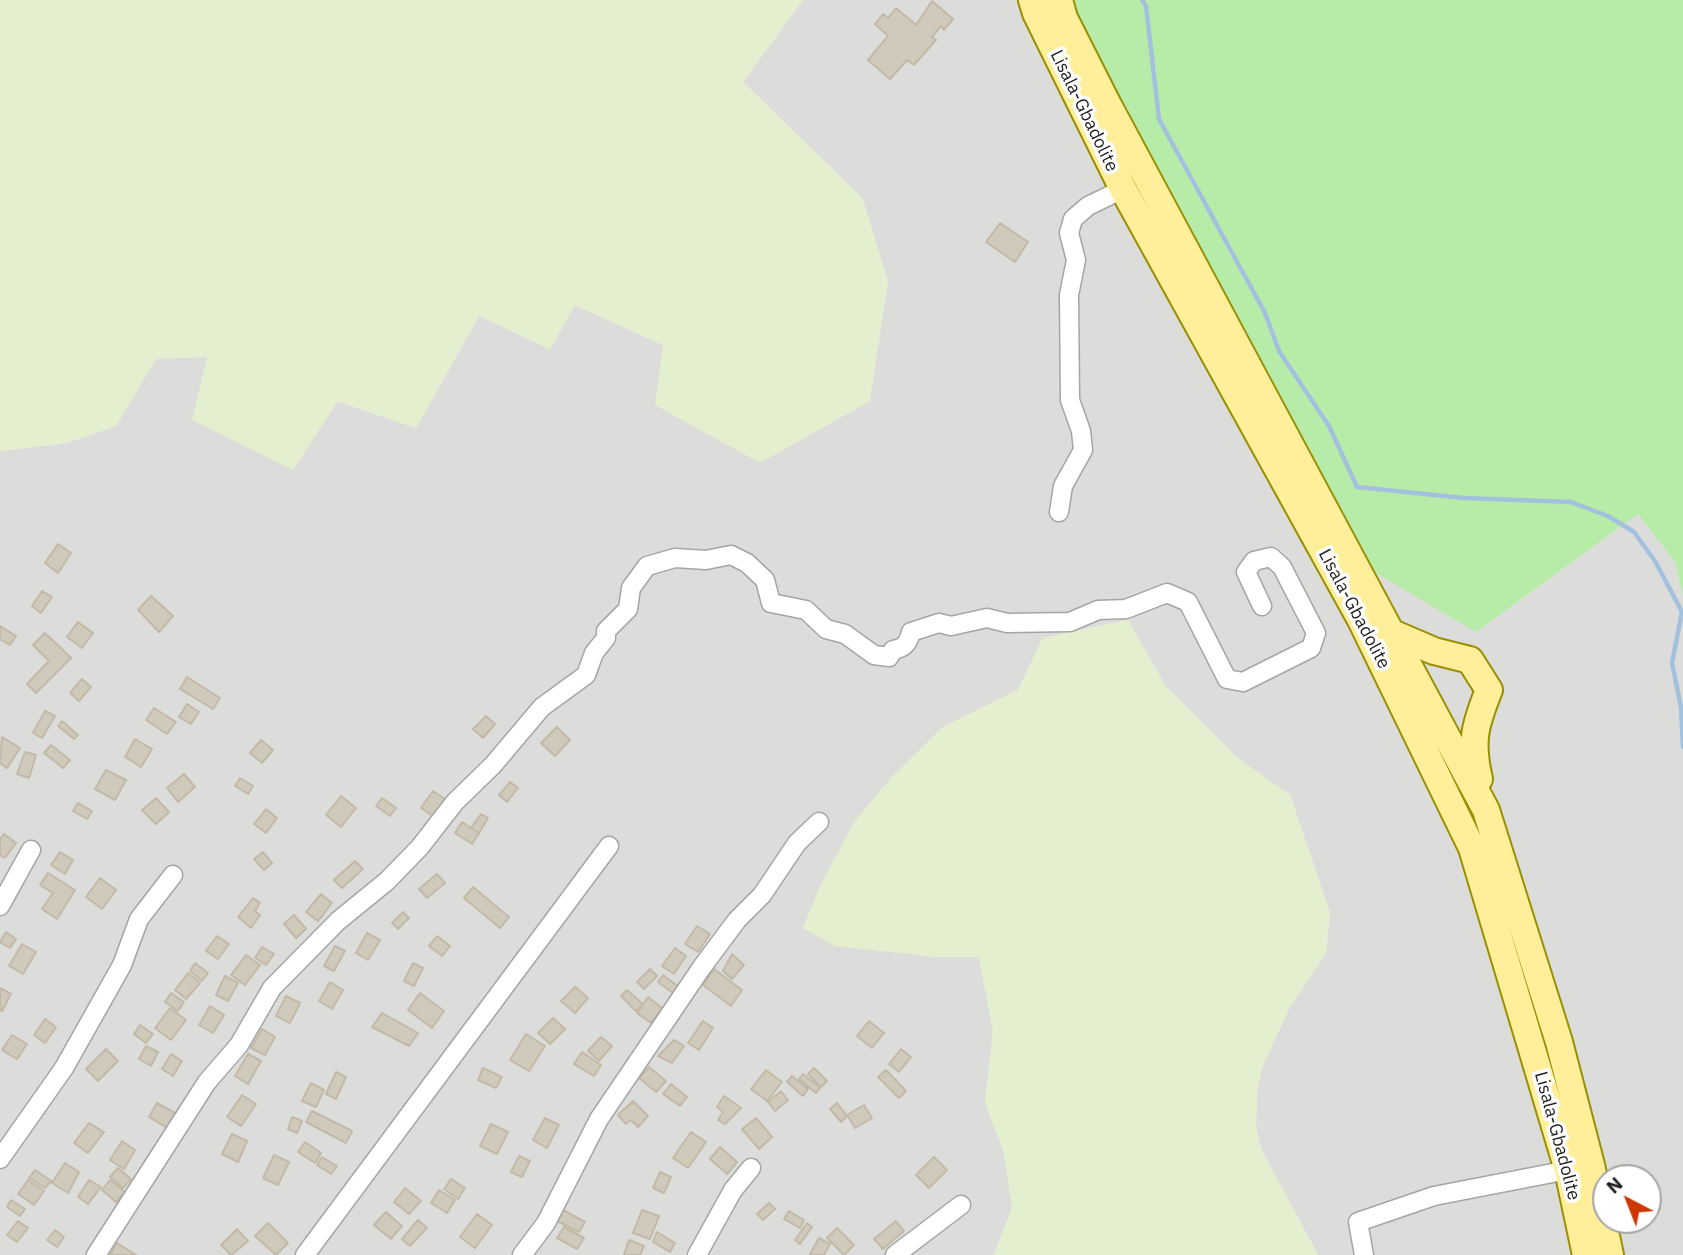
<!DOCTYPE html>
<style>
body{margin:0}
#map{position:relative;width:1683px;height:1255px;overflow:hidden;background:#f0efe4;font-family:"IBM Plex Sans",sans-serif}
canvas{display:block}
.north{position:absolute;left:1592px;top:1164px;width:70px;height:70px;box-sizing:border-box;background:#fff;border:2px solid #a5a5a5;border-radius:50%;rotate:318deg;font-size:19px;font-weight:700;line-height:28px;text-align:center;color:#1e1e1e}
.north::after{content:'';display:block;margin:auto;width:24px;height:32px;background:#cd3700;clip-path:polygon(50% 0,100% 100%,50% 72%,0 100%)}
</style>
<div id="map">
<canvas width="1683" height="1255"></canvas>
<div class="north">N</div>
</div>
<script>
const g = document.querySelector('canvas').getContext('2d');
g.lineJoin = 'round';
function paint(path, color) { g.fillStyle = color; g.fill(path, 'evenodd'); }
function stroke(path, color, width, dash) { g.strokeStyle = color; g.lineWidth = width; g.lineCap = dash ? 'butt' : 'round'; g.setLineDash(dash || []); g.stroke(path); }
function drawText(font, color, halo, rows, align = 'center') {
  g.font = font + ' "IBM Plex Sans",sans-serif'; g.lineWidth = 7; g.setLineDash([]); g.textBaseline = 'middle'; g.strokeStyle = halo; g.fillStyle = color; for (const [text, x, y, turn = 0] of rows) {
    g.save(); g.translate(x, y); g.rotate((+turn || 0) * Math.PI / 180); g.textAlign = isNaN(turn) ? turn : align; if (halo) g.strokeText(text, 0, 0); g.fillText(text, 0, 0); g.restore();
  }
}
const residential = new Path2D(`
 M803 0H1068L1476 632 1638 514 1676 562 1683 595V1255H1318L1261 1149 1256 1128 1257 1091 1262 1067 1289 1009 1326 953 1330 913 1290 795 1237 758 1166 687 1128 620 1043 638 1018 690 943 727 890 779 895 950 936 957H979L993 1032 985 1102 1004 1153 1012 1208 994 1255H0V451L66 443 116 426 156 358 208 357 416 428 479 316 550 349 575 305 663 345 863 199 743 82ZM1606 1178H1648V1220H1606Z`);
const farmland = new Path2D(`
 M0 0H803L743 82 863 199 888 282 870 401 760 463 655 405 663 345 575 305 550 349 479 316 416 428 338 401 293 470 192 420 207 357 156 359 116 426 66 443 0 451Z
 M1128 620 1166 687 1237 758 1290 795 1330 913 1326 953 1289 1009 1262 1067 1257 1091 1256 1128 1261 1149 1318 1255H994L1012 1208 1004 1153 985 1102 993 1032 979 957H936L835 946 803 928 819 888 854 822 890 779 943 727 1018 690 1043 638Z`);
const grass = new Path2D(`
 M1068 0H1683V595L1675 562 1638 514 1476 632 1371 570 1070 14Z`);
const stream = new Path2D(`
 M1142 0 1146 6 1159 119 1265 313 1279 351 1329 426 1357 487 1464 498 1571 502 1608 516 1634 532 1655 561 1682 612 1672 663 1681 707 1683 747`);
const building = new Path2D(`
 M932 1 953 19 944 30 941 26 932 37 936 40 914 65 907 60 890 79 868 60 888 36 875 24 883 14 888 18 896 8 916 25Z
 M1000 223 1028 242 1015 262 986 242Z
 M58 544 71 553 58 573 45 563Z
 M42 591 52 597 41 613 32 606Z
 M151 596 173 616 159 632 138 610Z
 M78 622 93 633 82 648 67 637Z
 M0 626 16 636 10 645 0 639Z
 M45 633 71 658 36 693 27 684 49 661 33 645Z
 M187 677 220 698 213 709 180 689Z
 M82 679 91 687 79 701 70 693Z
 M187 704 199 712 191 724 179 717Z
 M154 708 176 722 167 734 146 720Z
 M45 711 55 716 42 738 33 733Z
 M486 716 495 724 483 738 473 729Z
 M62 721 78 735 74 739 58 726Z
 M557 727 570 740 555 756 541 743Z
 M2 737 20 748 7 768 0 763Z
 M135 739 152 749 141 767 125 757Z
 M261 740 273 750 262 763 250 753Z
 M51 745 70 760 63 768 44 753Z
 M25 752 36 755 29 778 17 774Z
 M106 770 126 780 115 800 95 789Z
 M184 774 195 787 178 802 167 788Z
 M240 778 253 786 248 794 235 786Z
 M510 782 518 788 507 802 499 795Z
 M433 791 445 799 433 816 421 808Z
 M341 796 356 808 341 827 326 815Z
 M156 798 169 812 156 824 142 810Z
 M382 798 396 808 390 816 376 806Z
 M78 803 92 811 87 819 73 811Z
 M266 809 277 818 266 833 254 824Z
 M481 814 488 818 479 833 471 828Z
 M462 822 479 833 472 844 455 833Z
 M4 834 16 843 5 858 0 855V839Z
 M60 852 73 860 65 874 51 865Z
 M263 852 272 863 264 870 254 859Z
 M355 861 363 869 342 888 334 880Z
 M48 873 75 890 57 919 42 909 53 893 40 885Z
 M437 874 445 883 427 898 419 889Z
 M100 878 116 890 102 909 86 897Z
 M473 887 509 917 500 928 464 898Z
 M321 894 332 903 318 921 306 912Z
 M253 898 260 903 255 911 260 915 251 928 238 917Z
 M403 912 409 918 398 929 392 923Z
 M294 915 306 929 296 938 284 924Z
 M697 926 710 934 698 952 685 944Z
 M6 932 16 939 10 948 0 942Z
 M367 933 380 940 368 960 356 953Z
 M217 936 229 944 218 959 206 951Z
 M437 936 450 946 442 956 429 946Z
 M22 944 36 952 23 974 9 966Z
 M335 946 345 951 334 971 324 966Z
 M262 947 274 954 266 965 255 958Z
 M675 948 686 956 674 974 662 966Z
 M732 954 744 965 732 979 723 971Z
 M246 955 260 965 245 985 231 975Z
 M195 963 208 973 202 981 190 971Z
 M413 963 423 968 414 986 404 981Z
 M650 969 657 976 644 989 637 982Z
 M714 969 742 990 731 1006 703 985Z
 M188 973 200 983 186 999 175 990Z
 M663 975 679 987 674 994 658 982Z
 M225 976 238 983 228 1001 216 995Z
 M330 982 343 990 332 1009 319 1001Z
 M575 987 588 998 575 1013 561 1001Z
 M0 988 11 994 2 1011 0 1010Z
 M627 990 643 1004 636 1011 621 996Z
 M171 993 184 1002 178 1011 165 1002Z
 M420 993 444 1011 432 1028 408 1010Z
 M286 996 300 1003 290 1023 276 1016Z
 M648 997 662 1008 651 1023 637 1013Z
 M210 1006 224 1015 213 1033 199 1025Z
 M170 1008 186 1020 171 1040 155 1028Z
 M382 1013 418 1033 409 1046 372 1027Z
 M553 1018 565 1029 550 1044 538 1033Z
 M45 1019 56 1027 45 1043 34 1035Z
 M703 1021 713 1028 699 1050 688 1043Z
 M869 1021 884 1033 872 1048 857 1036Z
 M140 1025 153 1034 146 1043 134 1034Z
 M262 1029 275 1037 265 1055 251 1048Z
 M526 1034 545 1046 529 1071 510 1060Z
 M12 1035 27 1044 17 1059 2 1050Z
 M601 1037 612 1046 599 1061 588 1051Z
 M674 1040 684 1046 672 1063 658 1056Z
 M146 1046 158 1052 151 1066 139 1059Z
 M106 1049 118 1061 98 1081 86 1069Z
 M901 1049 911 1057 899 1072 889 1064Z
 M582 1052 601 1065 594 1076 574 1064Z
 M171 1054 182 1061 173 1076 162 1069Z
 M248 1054 261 1061 248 1084 235 1076Z
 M649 1067 666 1081 656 1092 639 1078Z
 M483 1068 502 1077 496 1088 478 1080Z
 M814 1068 827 1081 821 1087 808 1074Z
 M766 1070 782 1082 767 1101 751 1089Z
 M886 1070 906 1091 899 1098 878 1077Z
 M336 1072 346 1077 336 1099 326 1094Z
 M803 1074 820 1088 816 1093 799 1079Z
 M792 1076 808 1089 803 1096 787 1082Z
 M311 1083 324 1090 316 1107 302 1101Z
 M671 1084 687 1097 680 1106 663 1094Z
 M781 1091 788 1100 775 1111 768 1102Z
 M242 1095 256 1104 241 1126 227 1117Z
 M724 1096 741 1108 725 1124 718 1120 723 1112 717 1107Z
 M633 1101 648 1116 638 1127 631 1120 626 1124 618 1115Z
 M157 1103 177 1114 169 1129 149 1117Z
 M837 1103 847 1116 841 1122 830 1109Z
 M864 1105 872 1118 855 1128 847 1115Z
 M312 1111 352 1131 346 1143 306 1122Z
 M292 1117 302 1121 297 1133 288 1129Z
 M545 1118 559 1125 547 1148 533 1140Z
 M756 1118 772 1137 759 1149 742 1129Z
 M89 1123 104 1132 88 1153 74 1143Z
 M491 1124 508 1132 497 1154 480 1146Z
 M691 1132 706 1142 688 1168 673 1158Z
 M232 1134 247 1141 238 1162 222 1154Z
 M122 1141 135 1150 124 1169 110 1160Z
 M305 1142 321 1153 315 1163 298 1152Z
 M720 1147 737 1162 727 1174 710 1159Z
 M274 1155 289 1162 278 1185 263 1178Z
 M519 1156 530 1161 522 1177 511 1172Z
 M322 1157 337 1166 331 1174 317 1165Z
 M934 1157 947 1170 929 1188 916 1175Z
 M65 1163 79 1172 68 1193 52 1183Z
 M118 1168 131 1179 123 1188 110 1177Z
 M35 1170 51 1181 45 1188 29 1178Z
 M660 1172 671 1177 664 1193 653 1188Z
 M451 1179 465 1188 458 1199 444 1189Z
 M28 1180 44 1191 34 1205 18 1194Z
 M89 1180 101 1187 88 1204 78 1197Z
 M110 1180 125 1192 116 1202 102 1190Z
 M405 1188 421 1201 409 1214 394 1202Z
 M439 1190 455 1200 447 1213 431 1203Z
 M11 1200 25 1209 20 1216 7 1207Z
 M769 1203 775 1209 763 1220 757 1214Z
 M563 1210 585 1222 579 1232 557 1221Z
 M642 1210 659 1216 650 1239 633 1233Z
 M789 1211 804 1220 800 1228 784 1219Z
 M386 1212 402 1226 391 1239 374 1225Z
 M477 1214 492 1225 475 1248 460 1237Z
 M418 1220 427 1228 410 1246 402 1239Z
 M18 1221 28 1228 17 1242 7 1235Z
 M896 1221 904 1231 883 1249 874 1239Z
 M268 1223 288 1243 276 1255 255 1236Z
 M807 1223 812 1227 800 1244 795 1240Z
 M564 1227 584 1238 577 1249 557 1238Z
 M837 1228 854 1245 844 1255 827 1238Z
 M237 1229 248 1241 231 1255 221 1245Z
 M55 1230 64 1237 57 1247 47 1240Z
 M657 1232 675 1243 670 1252 653 1242Z
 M819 1238 830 1244 824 1255H813L810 1254Z
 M629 1240 644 1246 640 1255H624Z
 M117 1243 136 1255H110Z`);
const minor = new Path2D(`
 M1059 512 1063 486 1083 450 1081 431 1070 400 1069 295 1076 260 1069 233 1073 219 1088 206 1123 189
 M0 906 31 850
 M0 1159 64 1068 122 965 139 919 173 875
 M96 1255 207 1082 239 1045 272 988 338 921 387 881 420 847 455 802 493 765 542 707 586 675 594 653 606 638V631L628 609 631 588 647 566 675 558 706 560 731 555 747 563 765 580 771 603 806 610 826 629 845 634 874 655 889 657 893 650C904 648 908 644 911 632L939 623 951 626 987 618 1007 623 1070 622 1098 610 1126 609 1167 593 1188 602 1227 679 1243 682 1311 648 1316 633 1282 567 1271 557 1254 561 1246 572 1262 606
 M305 1255 609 846
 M522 1255 546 1223 599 1119 702 967 737 920 762 895 797 843 819 822
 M697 1255 733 1190 751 1168
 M895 1255 961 1205
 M1364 1255 1358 1222 1434 1196 1568 1170`);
const primary = new Path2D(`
 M1032 0 1036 13 1123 189 1361 620 1472 848 1568 1170 1586 1255
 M1059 0 1064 18 1108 105 1486 810 1559 1042 1591 1165 1610 1255
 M1392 633 1434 651 1470 660 1489 690C1475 725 1470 741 1479 779`);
const streetNames = [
 ["Lisala-Gbadolite",1084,111,64],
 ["Lisala-Gbadolite",1354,609,62],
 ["Lisala-Gbadolite",1557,1136,75]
];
paint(residential, '#dcdcdb');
paint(farmland, '#e4efcf');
paint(grass, '#b7eca8');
stroke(stream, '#a3c1df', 4.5);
paint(building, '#d0cabd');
stroke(building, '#c2baa6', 2);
stroke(minor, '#a5a5a5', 21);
stroke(primary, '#998f00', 30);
stroke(minor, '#fff', 18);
stroke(primary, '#ffef9a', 26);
drawText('18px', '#1e1e1e', '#fff', streetNames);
</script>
